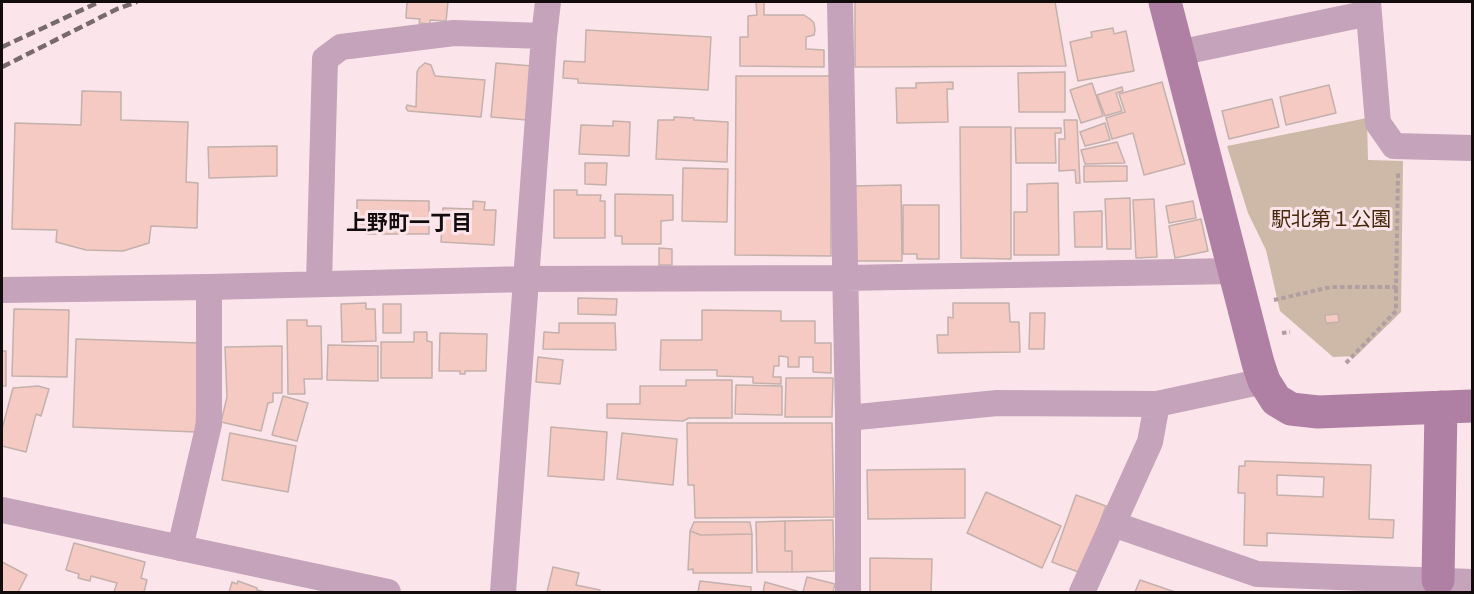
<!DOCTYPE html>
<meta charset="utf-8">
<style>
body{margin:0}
#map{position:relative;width:1474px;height:594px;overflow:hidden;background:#fbe5ea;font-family:"DM Sans",sans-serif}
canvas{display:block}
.frame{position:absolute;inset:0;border:3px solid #130c0d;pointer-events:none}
</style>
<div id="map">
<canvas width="1474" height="594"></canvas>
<div class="frame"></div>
</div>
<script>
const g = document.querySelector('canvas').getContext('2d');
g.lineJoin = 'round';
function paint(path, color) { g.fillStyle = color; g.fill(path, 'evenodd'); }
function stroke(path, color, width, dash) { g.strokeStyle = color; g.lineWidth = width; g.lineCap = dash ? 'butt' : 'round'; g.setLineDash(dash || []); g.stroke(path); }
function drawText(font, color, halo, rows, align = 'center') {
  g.font = font + ' "DM Sans","Noto Sans JP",sans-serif'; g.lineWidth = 6; g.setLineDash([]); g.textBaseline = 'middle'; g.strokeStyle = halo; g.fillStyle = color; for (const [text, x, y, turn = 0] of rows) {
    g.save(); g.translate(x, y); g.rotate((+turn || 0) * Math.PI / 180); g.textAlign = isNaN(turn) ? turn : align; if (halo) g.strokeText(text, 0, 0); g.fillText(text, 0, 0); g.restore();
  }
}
const green = new Path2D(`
 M1367 118 1368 160 1403 161 1401 312 1356 356 1333 357 1280 311 1266 250 1248 213 1227 146Z`);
const building = new Path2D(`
 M407 2H448L446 21 430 20V24L419 23 420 19 406 18Z
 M756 2H764V15H804L810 19 814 23 815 30 814 35 806 37V49L824 50V67L740 66V37H748V16L757 15Z
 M855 2H1055L1066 66 855 67Z
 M1113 28 1114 34 1126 31 1134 71 1078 81 1070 42 1092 37 1091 32Z
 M586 30 711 37 708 90 578 83V79L563 78 564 61 585 62Z
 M425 63 431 65 435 76 485 80 481 117 408 111 406 108 407 105 416 107 417 72 419 68Z
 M496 63 532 66 527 120 491 117Z
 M1065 72V112H1019L1018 73Z
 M736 76H831V256L735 255Z
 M953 82V89H947L948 122 897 123 896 88H916V83Z
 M1162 82 1185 164 1144 175 1133 133 1112 139 1106 118 1125 112 1119 94Z
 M1092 83 1103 116 1081 123 1070 90Z
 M1329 85 1336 113 1286 125 1280 97Z
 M1122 87 1123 91 1116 93 1122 111 1105 116 1097 95Z
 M82 91 121 92V120L188 122 186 182 198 183 197 228 151 226 149 243 123 251 86 250 56 242 57 230 12 229 15 123 81 125Z
 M1272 99 1279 127 1229 139 1222 111Z
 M674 117 694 118V120L728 122 727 162 656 159 658 120H674Z
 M1064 120H1077L1080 183H1076L1075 170 1059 171V139H1065Z
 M613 121 630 122 629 156 579 154 581 125 613 126Z
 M1105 123 1110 140 1085 146 1080 132Z
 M960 127H1011V259L961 258Z
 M1015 128H1061V133H1055L1056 163H1016Z
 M1117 142 1125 163 1085 164 1081 150Z
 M277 146V176L209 178 208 147Z
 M585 163H607L606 185 585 184Z
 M1084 166H1127V181L1084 182Z
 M683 168 728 169 727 222 682 221Z
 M1058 183 1059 255H1014V212H1027V184Z
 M901 185 902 261H854L853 186Z
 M554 190H577V195H601L600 201H605V238H554Z
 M615 194 673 195V220L661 221V244H622V236H615Z
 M1130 198 1131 249H1107L1105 199Z
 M1154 199 1157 257 1136 258 1133 200Z
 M357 200 429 201V234H367V228H357Z
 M473 201 485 202 484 210H496L494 245 441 242 443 208 473 209Z
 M1193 201 1196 218 1169 223 1166 206Z
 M903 205H939V259H917V254H903Z
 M1102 211V247H1075L1074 212Z
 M1201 219 1208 251 1175 258 1169 226Z
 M659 248 672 249V265H659Z
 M578 298 617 299 616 315 578 314Z
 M366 303V309H375L376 341 342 342 341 304Z
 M953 303H1009L1010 322H1019L1020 352 938 353 937 335H948V317L953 318Z
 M383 304H401V333H383Z
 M14 309 69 310 67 377 12 376Z
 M702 310 781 311V321H815V343H831V373L813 372V357H799V367H788V357L779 356V366H774L773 377H781V384L753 383V377L717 376V370H660L661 340H702Z
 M1030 313H1045L1044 349H1029Z
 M1338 314 1339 322 1326 323 1325 315Z
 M287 320H307V326H321L322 379H304L305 394H288Z
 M559 323H615L616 350 543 349 544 332 559 333Z
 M414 332H427V341L432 342V378H381V342H414Z
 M440 333 487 334 486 371H465V374H460V371H439Z
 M76 339 199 343 196 432 73 427Z
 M328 345 378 346V381L327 380Z
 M282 346V393H273V402L268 403 261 431 221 422 227 397 225 347Z
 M2 351H6V386H2Z
 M538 357 563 360 560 384 536 382Z
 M786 378H833L832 417H785Z
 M686 380H732V418H689L683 421 607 418V404H640V386H686Z
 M736 385 782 386V415L735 414Z
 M38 386 49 389 41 416 36 414 26 452 2 446V429L13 388Z
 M283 396 308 403 297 441 272 435Z
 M687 423H832L834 517 695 518 694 485H688Z
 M551 427 607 432 604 480 548 476Z
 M230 433 296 446 288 492 222 480Z
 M622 433 677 439 673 485 617 479Z
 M1245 461 1371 465 1369 519 1394 520 1393 538 1267 533V546L1244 545 1245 493H1238L1239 466H1245ZM1277 475 1324 477 1323 497 1277 495Z
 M965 469V518L868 519 867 470Z
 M986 492 1061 526 1042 568 967 533Z
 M1076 495 1106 506 1081 573 1052 562Z
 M833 520 834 571 792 572V551H785V521Z
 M785 521V551H792V572H757L756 522Z
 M694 522H750L752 534 701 535 690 531Z
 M690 531 701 535 752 534V573H693V569L688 570Z
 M74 543 145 562 141 578 147 580 144 592H114L117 583 91 576 90 581 78 578 79 574 66 570Z
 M870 558 932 559 931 592H870Z
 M2 562 27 575 18 592H2Z
 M553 567 579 573 576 585 600 590 599 592H547Z
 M807 577 835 584 833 592H803Z
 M1140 580 1175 592H1135Z
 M238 581 257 588V590L265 592H229L232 582 237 584Z
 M700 581 751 587V592H698Z
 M765 582 797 591V592H763Z`);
const path = new Path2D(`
 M1274 300 1331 287H1396L1398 172
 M1282 333 1290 332
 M1346 363 1396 311V287`);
const street = new Path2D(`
 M840 2 848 418V592
 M1368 2 1378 123 1394 146 1472 148
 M1178 53 1369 13
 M319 283 325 59 341 47 454 33 544 36
 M2 290 209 287 527 279 845 278 1234 271
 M848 418 997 403 1157 404 1264 381
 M2 510 388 592
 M1113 524 1257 574 1472 582
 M180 548 209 424V287
 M503 592 544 36 548 2
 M1082 592 1150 442 1157 404`);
const secondary = new Path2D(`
 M1165 2 1258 363 1264 381 1276 400 1291 409 1318 412 1472 406
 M1438 580 1441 407`);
const rail = new Path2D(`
 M2 47 99 2
 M2 67 117 9 137 2`);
const parkNames = [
 ["駅北第１公園",1331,221]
];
const neighbourhoodNames = [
 ["上野町一丁目",409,224]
];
paint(green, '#ceb8a7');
paint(building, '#f5cac2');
stroke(building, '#c4b0ac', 1.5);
stroke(path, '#af9ea2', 4, [4.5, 3]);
stroke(street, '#c4a3bb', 26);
stroke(secondary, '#af80a3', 33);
stroke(rail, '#77696c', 4.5, [9, 4.5]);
drawText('20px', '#472709', '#fbe5ea', parkNames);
drawText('bold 21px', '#130c0d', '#fbe5ea', neighbourhoodNames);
</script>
